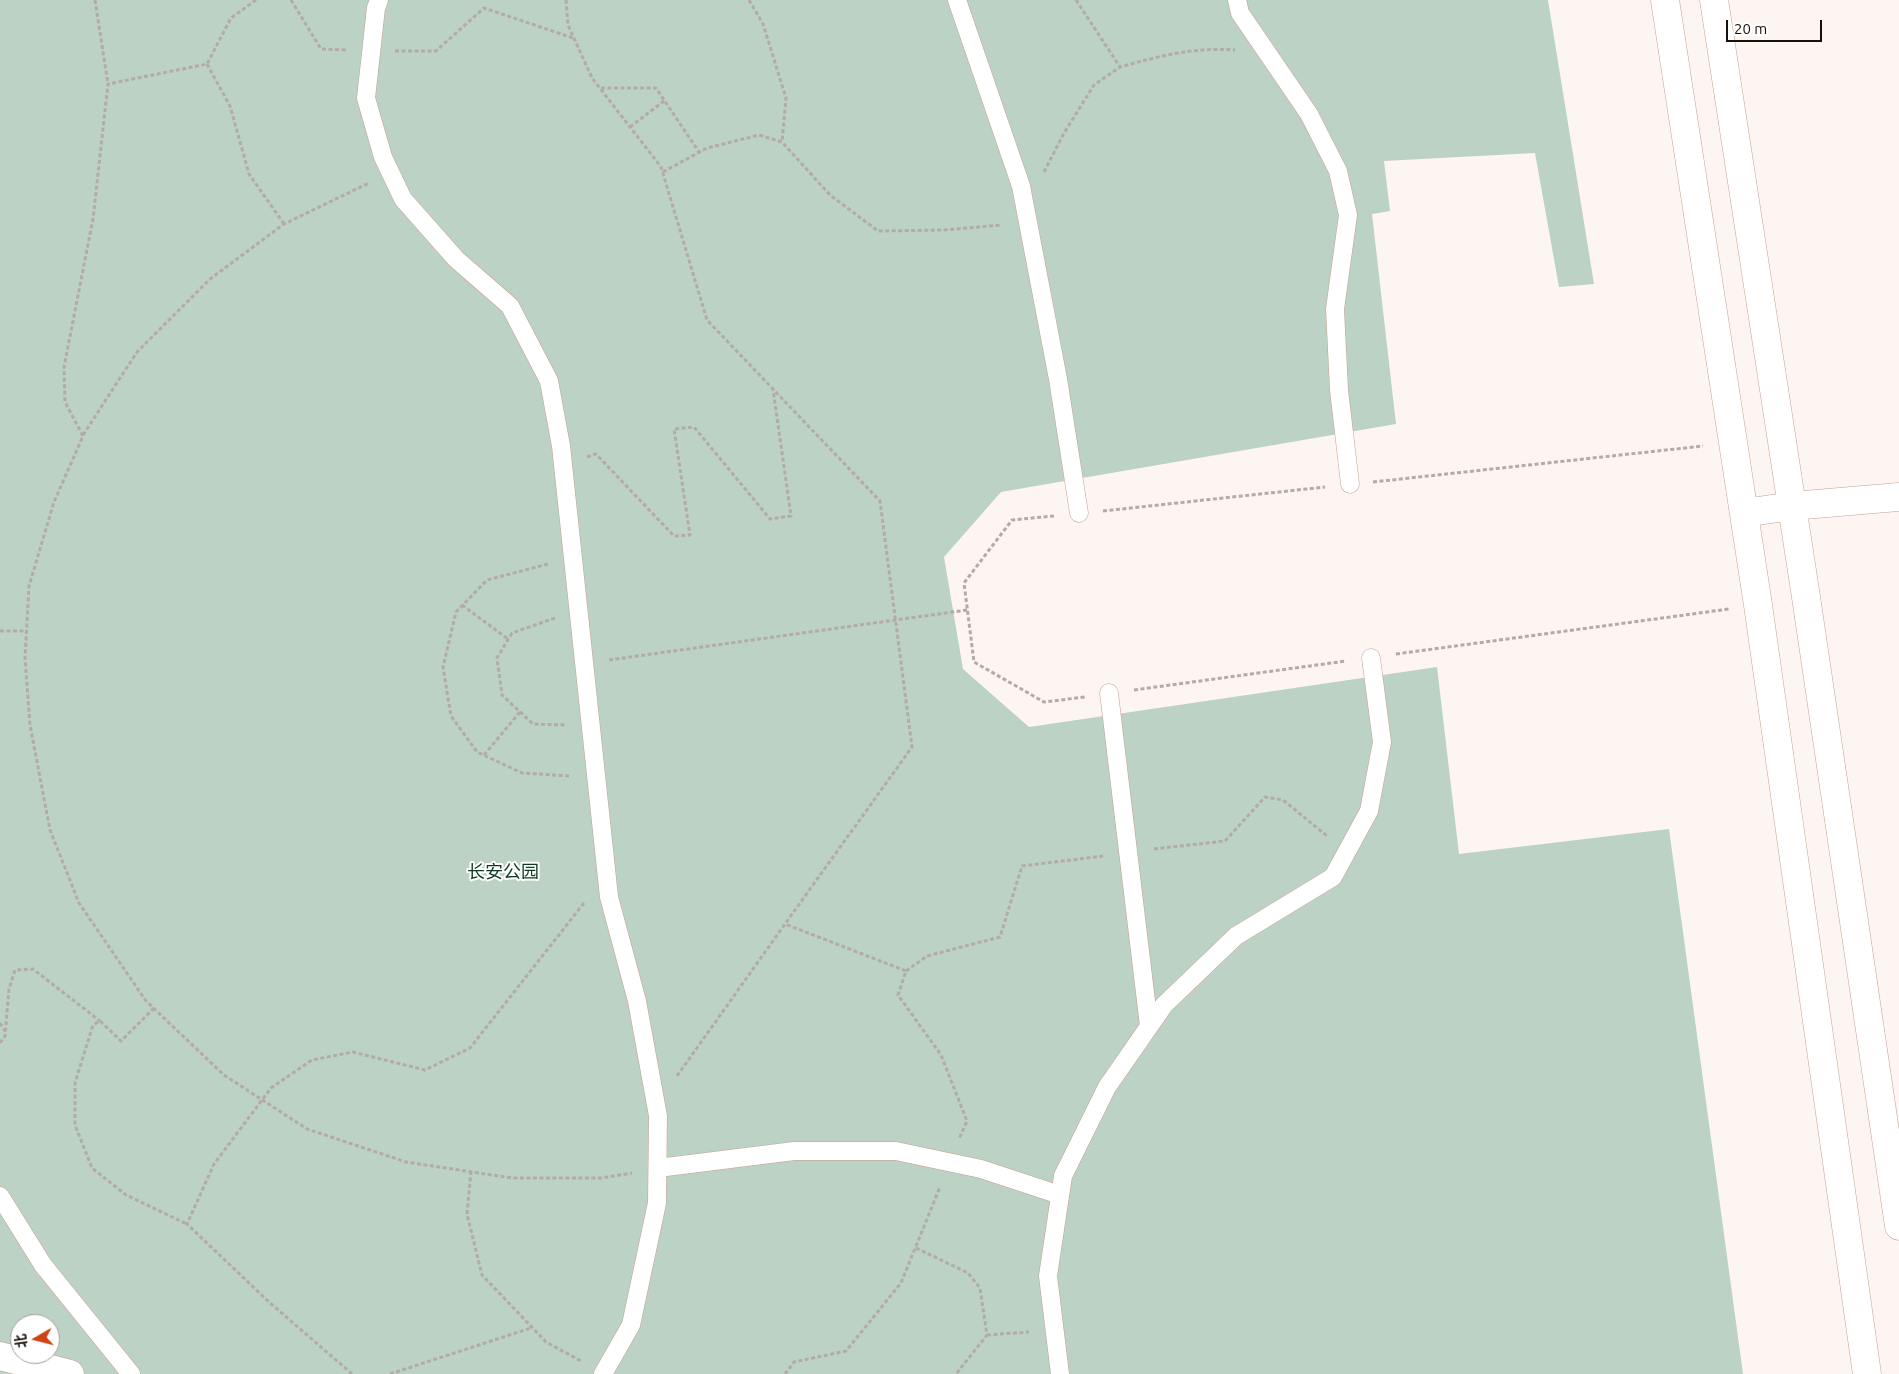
<!DOCTYPE html>
<meta charset="utf-8">
<style>
body{margin:0}
#map{position:relative;width:1899px;height:1374px;overflow:hidden;background:#fdf5f2;font-family:Ubuntu,"Noto Sans SC",sans-serif}
canvas{display:block}
.north{position:absolute;left:10px;top:1314px;width:50px;height:50px;box-sizing:border-box;background:#fff;border:1px solid #a49f9d;border-radius:50%;rotate:262deg;font-size:14px;font-weight:700;line-height:20px;text-align:center;color:#1b0f09}
.north::after{content:'';display:block;margin:auto;width:18px;height:22px;background:#cd4517;clip-path:polygon(50% 0,100% 100%,50% 72%,0 100%)}
.scale{position:absolute;left:1726px;top:20px;width:96px;height:22px;box-sizing:border-box;border:2px solid #1b0f09;border-top:0;padding-left:6px;font-size:15px;line-height:18px;white-space:nowrap;color:#1b0f09;-webkit-text-stroke:4px #fff;paint-order:stroke}
</style>
<div id="map">
<canvas width="1899" height="1374"></canvas>
<div class="north">北</div>
<div class="scale">20 m</div>
</div>
<script>
const g = document.querySelector('canvas').getContext('2d');
g.lineJoin = 'round';
function paint(path, color) { g.fillStyle = color; g.fill(path, 'evenodd'); }
function stroke(path, color, width, dash) { g.strokeStyle = color; g.lineWidth = width; g.lineCap = dash ? 'butt' : 'round'; g.setLineDash(dash || []); g.stroke(path); }
function drawText(font, color, halo, rows, align = 'center') {
  g.font = font + ' Ubuntu,"Noto Sans SC",sans-serif'; g.lineWidth = 4; g.setLineDash([]); g.textBaseline = 'middle'; g.strokeStyle = halo; g.fillStyle = color; for (const [text, x, y, turn = 0] of rows) {
    g.save(); g.translate(x, y); g.rotate((+turn || 0) * Math.PI / 180); g.textAlign = isNaN(turn) ? turn : align; if (halo) g.strokeText(text, 0, 0); g.fillText(text, 0, 0); g.restore();
  }
}
const green = new Path2D(`
 M0 0H1548L1594 284 1559 287 1535 153 1384 161 1390 211 1372 214 1396 424 1001 492 944 557 963 669 1029 727 1437 667 1459 854 1669 829 1743 1374H0ZM20 1324H50V1354H20Z`);
const path = new Path2D(`
 M95 0 108 84
 M256 0 231 18 207 64 108 84 93 219 64 367 65 402 83 436 54 502 29 586 25 658 30 725 50 830 79 903 146 1001 224 1075 307 1129 406 1162 512 1178H602L632 1173
 M291 0 321 49 347 50
 M566 0 568 25 592 78 661 167 707 320 880 501 912 747 785 924
 M749 0 763 24 786 98 782 142
 M1076 0 1120 67C1160 56 1193 47 1235 50
 M395 51H436L484 8 573 38
 M207 64 230 106 249 174 284 224
 M601 88H656L699 152
 M630 127 664 101
 M663 172 707 148 759 135 782 142 830 195 878 231 944 230 1002 225
 M1044 172 1064 133 1094 85 1120 67
 M83 435 137 352 210 279 284 224 369 183
 M587 457 596 454 674 536 690 535 674 429 694 427 770 519 791 516 773 389
 M1373 482 1703 446
 M1103 511 1325 487
 M1054 516 1012 520 964 583 974 662 1044 702 1085 697
 M548 564 487 580 456 612 443 667 451 716 477 752 522 773 570 776
 M462 605 508 639
 M555 618 512 633 497 658 502 695 533 724 565 725
 M0 631H27
 M1396 654 1729 609
 M609 660 967 610
 M1134 690 1346 661
 M484 755 520 712
 M1154 849 1225 841 1265 797 1283 800 1327 836
 M906 971 927 956 1000 937 1022 866 1103 856
 M154 1008 121 1041 100 1021 93 1025 75 1083V1125L92 1168 126 1195 187 1224
 M0 1023 5 1031
 M0 1043 5 1036 9 989 15 970 33 969 100 1021
 M677 1076 785 924 906 971 898 995 941 1055 967 1121 959 1139
 M471 1171 467 1214 482 1275 546 1342 581 1361
 M916 1248 968 1273 980 1288 987 1335 956 1374
 M987 1335 1029 1332
 M352 1374 269 1302 187 1224 214 1164 271 1088 312 1060 353 1052 425 1070 470 1048 584 903
 M390 1374 531 1328
 M785 1374 794 1362 846 1351 901 1283 940 1187`);
const lane = new Path2D(`
 M379 0 376 8 366 98 383 157 403 199 456 259 510 306 549 381 561 446 609 897 637 1001 658 1116 657 1203 631 1325 603 1374
 M957 0 1021 186 1058 379 1079 513
 M1237 0 1240 13 1309 114 1338 171 1348 215 1335 309 1339 390 1350 484
 M1109 693 1149 1026
 M658 1168 794 1151H896L981 1169 1060 1195
 M0 1196 43 1265 131 1374
 M1060 1374 1048 1276 1063 1176 1107 1087 1164 1005 1236 936 1333 877 1369 811 1382 742 1371 658`);
const street = new Path2D(`
 M0 1356 70 1374`);
const secondary = new Path2D(`
 M1665 0 1758 605 1867 1374
 M1714 0 1806 597 1899 1226
 M1744 513 1792 506 1899 497`);
const parkNames = [
 ["长安公园",503,872]
];
paint(green, '#bcd2c4');
stroke(lane, '#c4a090', 19);
stroke(street, '#c4a090', 29);
stroke(secondary, '#c4a090', 29);
stroke(path, '#b4aba7', 3, [4, 2.5]);
stroke(lane, '#fff', 18);
stroke(street, '#fff', 28);
stroke(secondary, '#fff', 28);
drawText('18px', '#0e3923', '#fff', parkNames);
</script>
